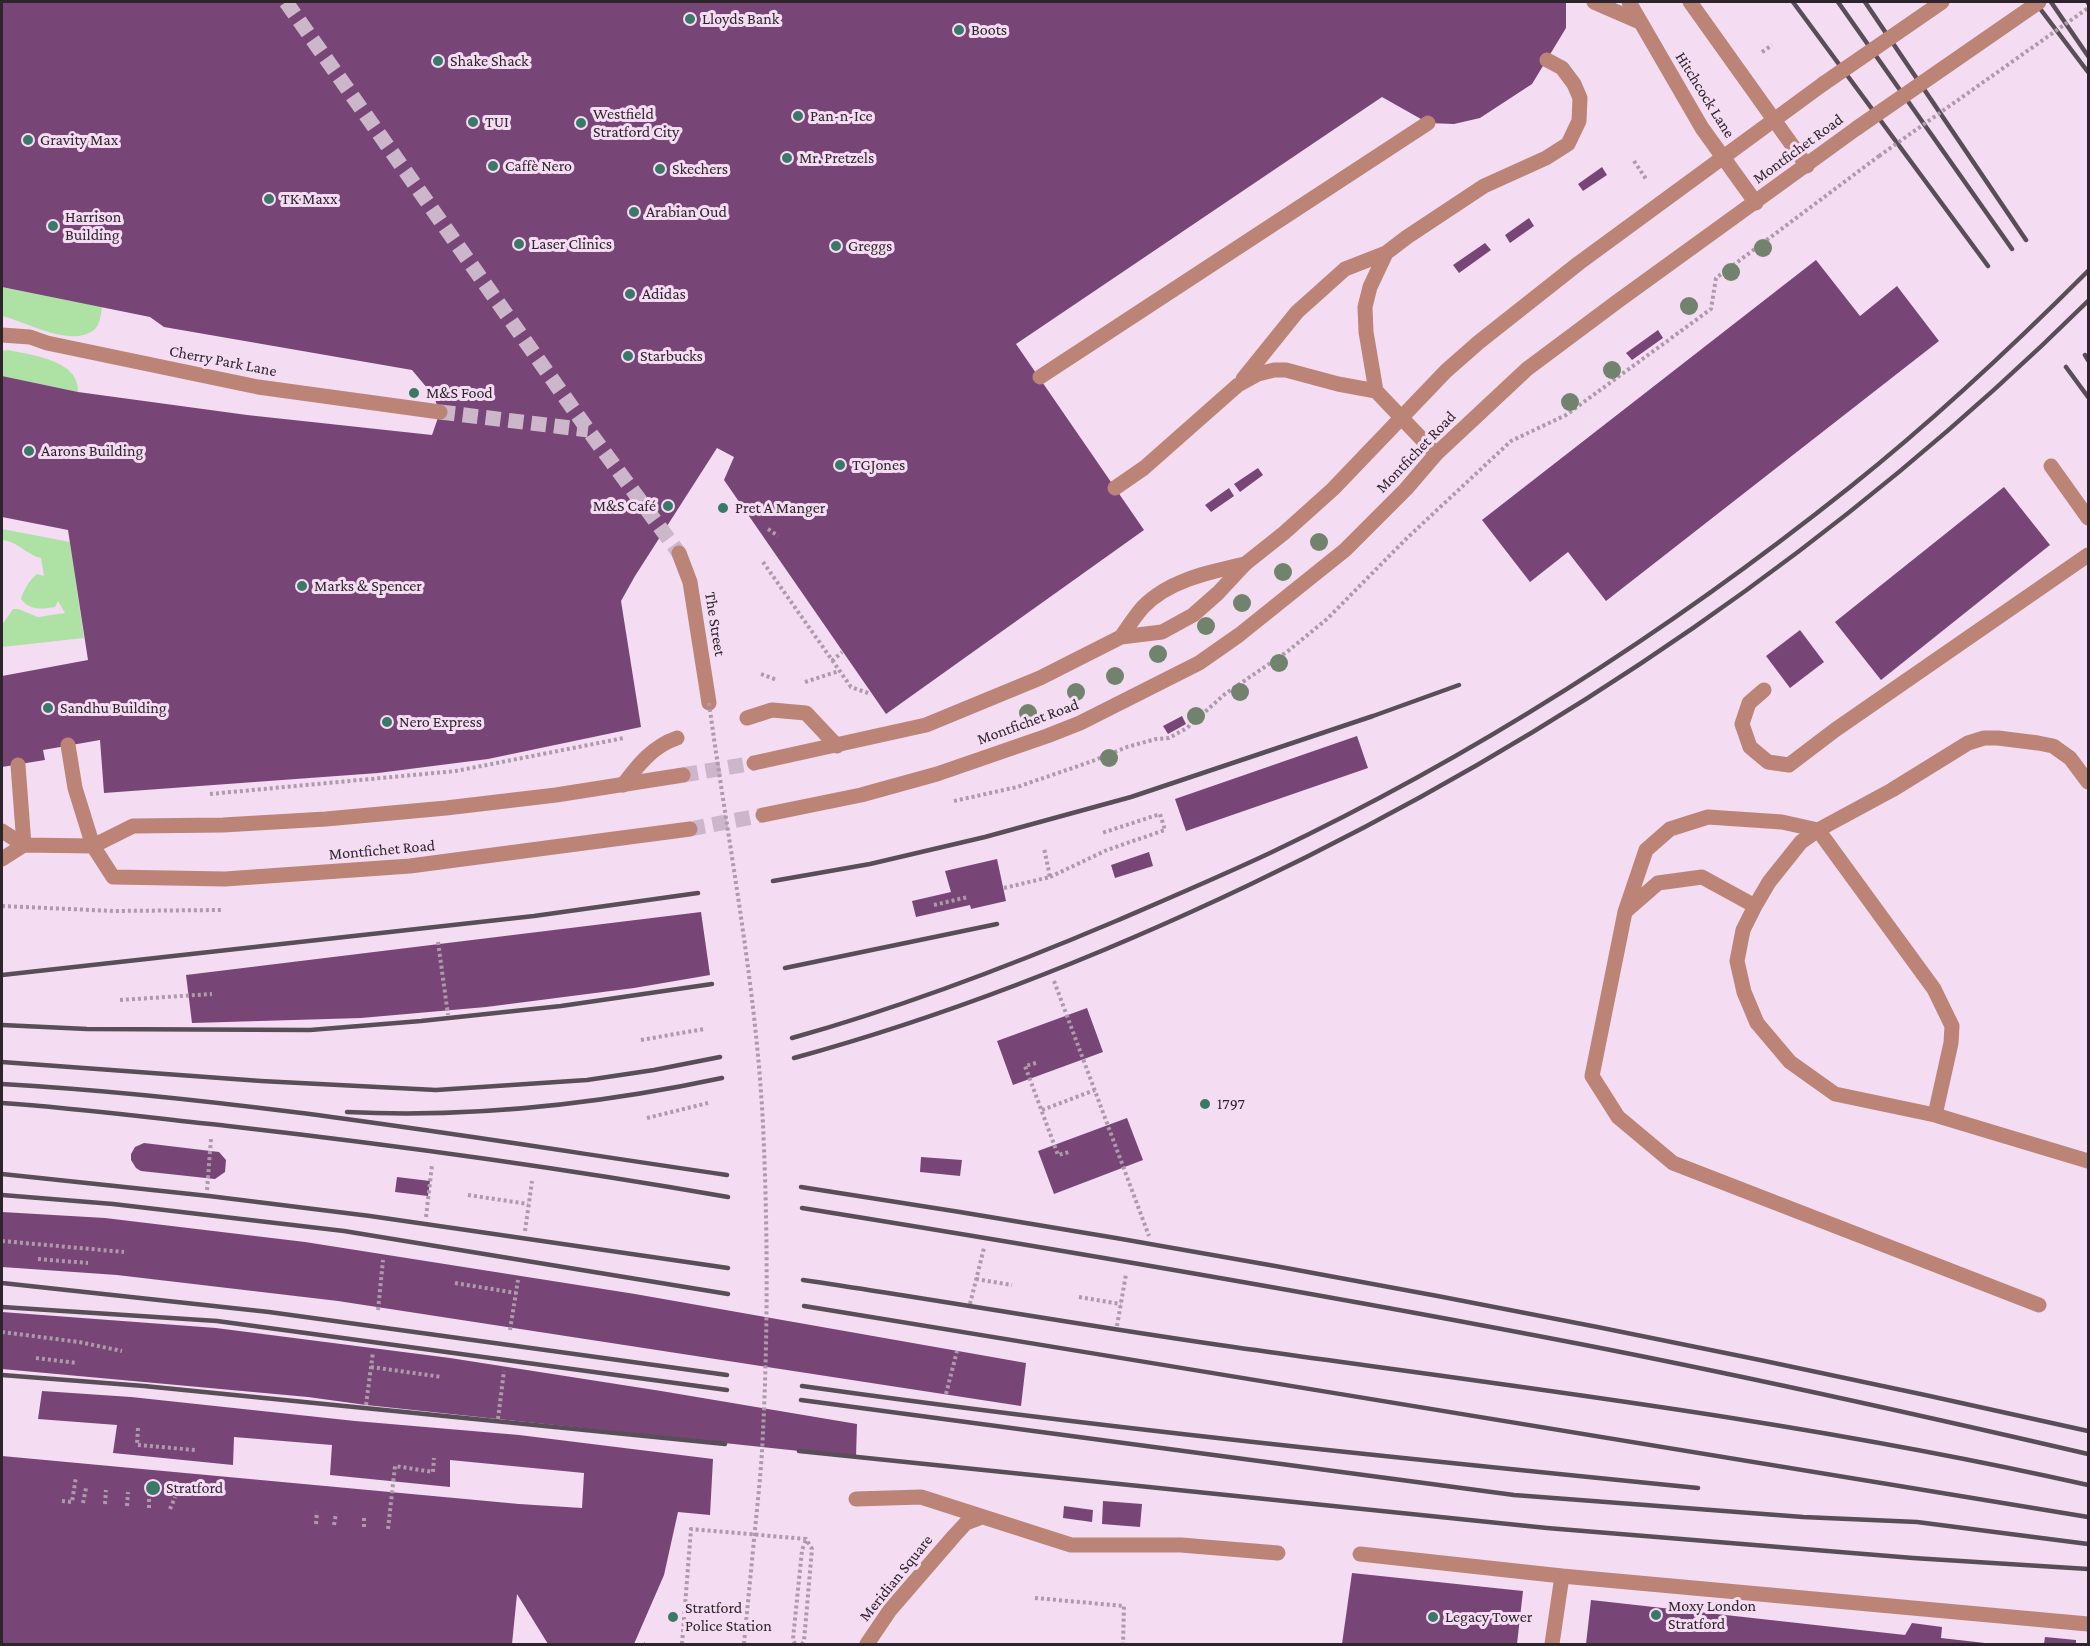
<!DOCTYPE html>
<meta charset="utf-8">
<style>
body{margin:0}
#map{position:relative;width:2090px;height:1646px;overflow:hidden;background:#f4dcf2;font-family:"Crimson Pro",serif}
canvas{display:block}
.frame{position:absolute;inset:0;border:3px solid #2d242c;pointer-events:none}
</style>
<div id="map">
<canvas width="2090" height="1646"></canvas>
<div class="frame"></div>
</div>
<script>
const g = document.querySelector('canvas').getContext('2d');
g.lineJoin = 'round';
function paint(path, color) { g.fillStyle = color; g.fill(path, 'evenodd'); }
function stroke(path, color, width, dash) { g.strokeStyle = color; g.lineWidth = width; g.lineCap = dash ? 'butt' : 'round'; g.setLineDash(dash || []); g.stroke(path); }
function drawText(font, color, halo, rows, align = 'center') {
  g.font = font + ' "Crimson Pro",serif'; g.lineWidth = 6; g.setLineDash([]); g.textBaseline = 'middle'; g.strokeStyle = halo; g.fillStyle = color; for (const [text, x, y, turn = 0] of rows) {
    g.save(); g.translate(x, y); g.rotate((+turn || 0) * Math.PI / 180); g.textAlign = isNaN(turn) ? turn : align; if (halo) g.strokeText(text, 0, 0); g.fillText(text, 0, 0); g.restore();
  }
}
const green = new Path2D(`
 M2 287 102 307C101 314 100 324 95 329 73 349 27 322 2 316Z
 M8 350C31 355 80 360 78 392L2 376V351Z
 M2 529 70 542 84 638 2 647V625L13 609H18L38 617 65 613 58 601 55 607C42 609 30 611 21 599 23 591 30 579 37 574L44 576 41 558C27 555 17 541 2 540Z`);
const building = new Path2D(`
 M2 2H1566V28L1532 84 1480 118 1454 124 1428 123 1382 97 1016 344 1144 530 886 714 724 480 734 457 717 448 635 576 621 601 641 727 488 759 378 773 104 793 100 740 43 750 45 760 2 767V676L88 660 68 530 2 517V376L78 392 247 415 432 435 440 412 433 395 412 370 164 327 150 317 2 287Z
 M1602 167 1607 175 1583 191 1578 184Z
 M1529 218 1534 226 1510 243 1505 235Z
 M1485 243 1491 250 1459 273 1453 265Z
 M1816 260 1860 316 1897 286 1939 341 1606 601 1568 552 1530 582 1482 520Z
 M1658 330 1663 338 1632 360 1626 353Z
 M1258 468 1263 475 1240 492 1234 484Z
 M2004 487 2050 545 1881 680 1835 622Z
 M1229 488 1234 496 1211 512 1205 505Z
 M1800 630 1824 662 1790 688 1766 656Z
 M1182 716 1186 724 1168 734 1163 726Z
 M1357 736 1368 768 1186 831 1175 799Z
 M1149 852 1153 866 1115 878 1111 865Z
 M997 859 1006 901 971 909 970 905 916 917 912 901 951 892 945 871Z
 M701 912 710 975 634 988 486 1007 361 1018 192 1023 186 975Z
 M1087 1008 1103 1052 1013 1085 997 1041Z
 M1127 1118 1143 1160 1054 1194 1038 1151Z
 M144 1143 219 1152 226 1160 225 1172 215 1179 141 1171 136 1168 131 1160V1154L135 1147Z
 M921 1157 962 1160 960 1176 920 1172Z
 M397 1177 430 1181 428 1196 395 1192Z
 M2 1212 105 1218 305 1242 635 1294 1026 1363 1021 1406 338 1301 117 1275 2 1267Z
 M2 1312 216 1328 450 1358 661 1391 857 1424 856 1457 366 1405 308 1397 2 1369Z
 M42 1391 131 1397 355 1421 519 1435 713 1459 710 1515 678 1512 664 1575 634 1644H548L517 1594 512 1644H2V1456L519 1504 582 1508 584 1473 450 1460V1487L330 1475 332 1445 234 1437 233 1465 113 1453 117 1425 38 1419Z
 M1103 1501 1142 1504 1140 1527 1102 1524Z
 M1064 1506 1093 1510 1092 1522 1063 1518Z
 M1352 1573 1523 1591 1517 1644H1342Z
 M1591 1600 1905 1635 1912 1623 1942 1627 1941 1638 1985 1643V1644H1586Z
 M2045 1637 2076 1640V1644H2044Z`);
const pedestrianTunnel = new Path2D(`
 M286 2 588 430 679 553
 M440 412 588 430`);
const tertiaryTunnel = new Path2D(`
 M683 775 754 763
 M690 829 763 815`);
const path = new Path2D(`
 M1762 52 1772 45
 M1634 161 1646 179
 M768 529 778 536
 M763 562 851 687 871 694
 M832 661 842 652
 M761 674 777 680
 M805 682 839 671
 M210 794 456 771 624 738
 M954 801 1017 787 1090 762 1127 747 1156 739 1169 738 1187 728 1225 694 1288 651 1327 619 1406 539 1511 441 1566 415 1711 309 1716 278 1879 156
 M1050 877 1107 850 1165 830 1160 814 1102 833
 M1004 888 1050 877 1044 848
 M934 905 968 897
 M2 906 114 911 221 910
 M438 942 448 1015
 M1054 981 1149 1236
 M120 1000 212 994
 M641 1040 704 1029
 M1036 1063 1025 1066 1058 1155 1069 1152
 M1042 1110 1095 1090
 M647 1118 708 1103
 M207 1190 211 1139
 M468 1195 528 1204
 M426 1217 432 1165
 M525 1231 532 1181
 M2 1241 124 1252
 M38 1259 88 1263
 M976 1279 1012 1285
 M455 1283 516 1293
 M1079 1297 1121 1304
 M970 1304 984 1248
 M378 1310 383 1260
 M1117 1326 1126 1274
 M510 1330 518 1280
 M2 1332 79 1342 122 1351
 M36 1358 77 1363
 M371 1367 442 1377
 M946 1394 957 1351
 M366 1405 373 1352
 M498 1419 504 1371
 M138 1428 137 1445 196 1450
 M62 1501 72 1502 76 1477
 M83 1503 86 1488
 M105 1504 106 1490
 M127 1506 128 1492
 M149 1508V1495
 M170 1509 175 1497
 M316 1524 317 1512
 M334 1525 336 1513
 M364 1527V1515
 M388 1529 395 1466 433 1472 434 1458
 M1035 1598 1124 1606 1123 1644
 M644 1644H645
 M682 1644 691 1529 806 1539 812 1549 804 1641 802 1644
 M744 1644 753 1550
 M795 1644 793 1639 802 1550 806 1540`);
const service = new Path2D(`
 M1594 2 1640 22
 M1629 2 1702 128 1756 203
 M1690 2 1807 166
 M1040 377 1428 123
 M1243 379 1297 312 1345 269 1386 253
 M1436 454 1376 391 1366 332 1365 307 1370 287 1386 253 1407 237 1484 186 1546 158 1568 144 1579 121 1580 98 1574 84 1562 68 1547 60
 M2051 466 2088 518
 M1115 488 1144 468 1238 385 1258 374 1274 370H1286L1338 384 1376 391
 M1121 637C1128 627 1135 616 1143 607 1169 580 1210 572 1245 564
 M1764 690 1749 703 1742 724 1750 747 1768 762 1789 765 1835 730 2088 555
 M747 718 772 710 806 713 837 746
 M68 745 75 788 93 846
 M18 765 24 845
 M2088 782 2070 758 2053 746 2038 743 1998 738H1984L1968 743 1892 790 1818 830 1801 842 1769 882 1755 906 1743 930 1737 961 1744 992 1757 1023 1790 1062 1835 1094 1935 1115 2088 1161
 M623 785C638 765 653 746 677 738
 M1627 910 1658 883 1702 877 1755 906
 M1935 1115 1951 1043 1952 1026 1934 989 1818 830 1782 822 1708 817 1670 829 1646 850 1625 912 1592 1076 1618 1117 1673 1163 2039 1305
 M856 1499 921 1497 1071 1545H1181L1278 1553
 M1360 1554 1562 1576 2088 1624
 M867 1644 890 1610 954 1536 966 1523 982 1517
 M1552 1644 1562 1576`);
const pedestrian = new Path2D(`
 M2 335 30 337 47 343 258 387 440 412
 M679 553 690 582 709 703`);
const tertiary = new Path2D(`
 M754 763 926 725 1040 678 1121 637 1162 632 1193 615 1218 593 1245 564 1284 533 1333 489 1446 371 1479 342 1579 263 1823 84
 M763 815 861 795 937 774 1047 736 1080 723 1199 663 1239 635 1345 550 1406 489 1436 454 1527 369 1618 301 1857 128
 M2 831 24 845 93 846 133 826 223 825 326 819 446 808 556 795 683 775
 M93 846 113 877 225 879 410 866 690 829
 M2 859 24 845`);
const rail = new Path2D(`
 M1793 2 1988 266
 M1838 2 2012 249
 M1865 2 2026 240
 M2035 2 2088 72
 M2051 2 2088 56
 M2088 2V3
 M2085 355 2088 360
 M2066 367 2088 397
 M773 881 870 864 985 837 1131 797 1373 716 1459 685
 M785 968 997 924
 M2 975 534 916 698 893
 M2 1025 87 1029 310 1030 421 1021 561 1006 712 984
 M792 1038C903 1007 1010 966 1116 921 1167 899 1219 877 1270 853 1476 755 1672 629 1850 487 1934 420 2013 346 2088 271
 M794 1058C951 1015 1102 955 1249 885 1558 738 1845 541 2088 301
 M2 1062 261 1081 436 1090 587 1080 654 1070 720 1057
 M2 1084C245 1098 486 1140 727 1175
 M2 1103C77 1108 152 1118 228 1126 395 1145 562 1168 728 1197
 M347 1112C472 1118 600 1104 722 1078
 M2 1174 209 1196 370 1216 728 1268
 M801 1187C1233 1253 1662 1335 2088 1431
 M2 1195 113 1204 344 1231 728 1294
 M802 1208C1062 1250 1322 1294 1580 1344 1750 1377 1920 1415 2088 1454
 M803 1280C959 1303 1113 1331 1269 1352 1543 1390 1818 1424 2088 1485
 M2 1283 269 1312 727 1375
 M804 1306C1232 1377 1661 1444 2088 1517
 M2 1307 217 1321 727 1390
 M2 1375 144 1386 725 1444
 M802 1386C1099 1428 1398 1458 1698 1488
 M801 1400 1514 1495 1803 1517 1917 1522 2088 1544
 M799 1451 1547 1528 1913 1558 2088 1569`);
const pathBridge = new Path2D(`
 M1879 156 2088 8
 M709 703C728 843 756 984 763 1125 768 1234 768 1343 762 1451 760 1484 756 1517 753 1550`);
const tertiaryBridge = new Path2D(`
 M1823 84 1942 2
 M1857 128 2039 2`);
const trees = [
 [1763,248],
 [1731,272],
 [1689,306],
 [1612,370],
 [1570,402],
 [1319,542],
 [1283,572],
 [1242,603],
 [1206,626],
 [1158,654],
 [1279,663],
 [1115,676],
 [1076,692],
 [1240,692],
 [1028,713],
 [1196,716],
 [1109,758]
];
const markers = [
 [690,19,6,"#3a7967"],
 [959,30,6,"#3a7967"],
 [438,61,6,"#3a7967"],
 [798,116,6,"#3a7967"],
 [473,122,6,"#3a7967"],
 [581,123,6,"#3a7967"],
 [28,140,6,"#3a7967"],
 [787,158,6,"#3a7967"],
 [493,166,6,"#3a7967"],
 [660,169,6,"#3a7967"],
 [269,199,6,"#3a7967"],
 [634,212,6,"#3a7967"],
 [53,226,6,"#3a7967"],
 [519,244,6,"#3a7967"],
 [836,246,6,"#3a7967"],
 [630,294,6,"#3a7967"],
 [628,356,6,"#3a7967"],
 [414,393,6,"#3a7967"],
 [29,451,6,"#3a7967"],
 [840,465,6,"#3a7967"],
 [668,506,6,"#3a7967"],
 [723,508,6,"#3a7967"],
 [302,586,6,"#3a7967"],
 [48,708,6,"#3a7967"],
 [387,722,6,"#3a7967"],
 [1205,1104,6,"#3a7967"],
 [153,1488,8,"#3a7967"],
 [1656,1615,6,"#3a7967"],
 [673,1617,6,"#3a7967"],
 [1433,1617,6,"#3a7967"]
];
const poiNames = [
 ["Lloyds Bank",702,19],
 ["Boots",971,30],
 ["Shake Shack",450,61],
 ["Westfield",593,114],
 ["Stratford City",593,132],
 ["Pan-n-Ice",810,116],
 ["TUI",485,122],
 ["Gravity Max",40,140],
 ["Mr. Pretzels",799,158],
 ["Caffè Nero",505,166],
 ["Skechers",672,169],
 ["TK Maxx",281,199],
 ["Arabian Oud",646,212],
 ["Harrison",65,217],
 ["Building",65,235],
 ["Laser Clinics",531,244],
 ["Greggs",848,246],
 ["Adidas",642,294],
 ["Starbucks",640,356],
 ["M&S Food",426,393],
 ["Aarons Building",41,451],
 ["TGJones",852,465],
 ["M&S Café",656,506,"right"],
 ["Pret A Manger",735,508],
 ["Marks & Spencer",314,586],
 ["Sandhu Building",60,708],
 ["Nero Express",399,722],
 ["1797",1217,1104],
 ["Stratford",166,1488],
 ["Moxy London",1668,1606],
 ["Stratford",1668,1624],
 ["Stratford",685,1608],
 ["Police Station",685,1626],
 ["Legacy Tower",1445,1617]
];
const streetNames = [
 ["Hitchcock Lane",1705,95,58],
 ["Montfichet Road",1798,149,-36],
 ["Cherry Park Lane",223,361,11],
 ["Montfichet Road",1416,452,-46],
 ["The Street",715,624,81],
 ["Montfichet Road",1028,722,-20],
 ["Montfichet Road",382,850,-5],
 ["Meridian Square",896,1578,-51]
];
paint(green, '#aee2a5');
paint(building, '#784577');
stroke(pedestrianTunnel, '#ccb7ca', 15, [15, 8]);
stroke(tertiaryTunnel, '#ccb7ca', 15, [15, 8]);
stroke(path, '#ad9aab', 4, [3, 3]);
stroke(service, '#bb8477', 15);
stroke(pedestrian, '#bb8477', 15);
stroke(tertiary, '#bb8477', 15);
stroke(rail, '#594d58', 4.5);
stroke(pathBridge, '#ad9aab', 4, [3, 3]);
stroke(tertiaryBridge, '#bb8477', 15);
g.fillStyle = '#71836d';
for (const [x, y] of trees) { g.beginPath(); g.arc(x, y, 9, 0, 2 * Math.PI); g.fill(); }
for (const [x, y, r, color] of markers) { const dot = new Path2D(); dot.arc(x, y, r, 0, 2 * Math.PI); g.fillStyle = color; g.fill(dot); stroke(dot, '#f4dcf2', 2); }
drawText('16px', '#2d242c', '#f4dcf2', poiNames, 'left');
drawText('16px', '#2d242c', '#f4dcf2', streetNames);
</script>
